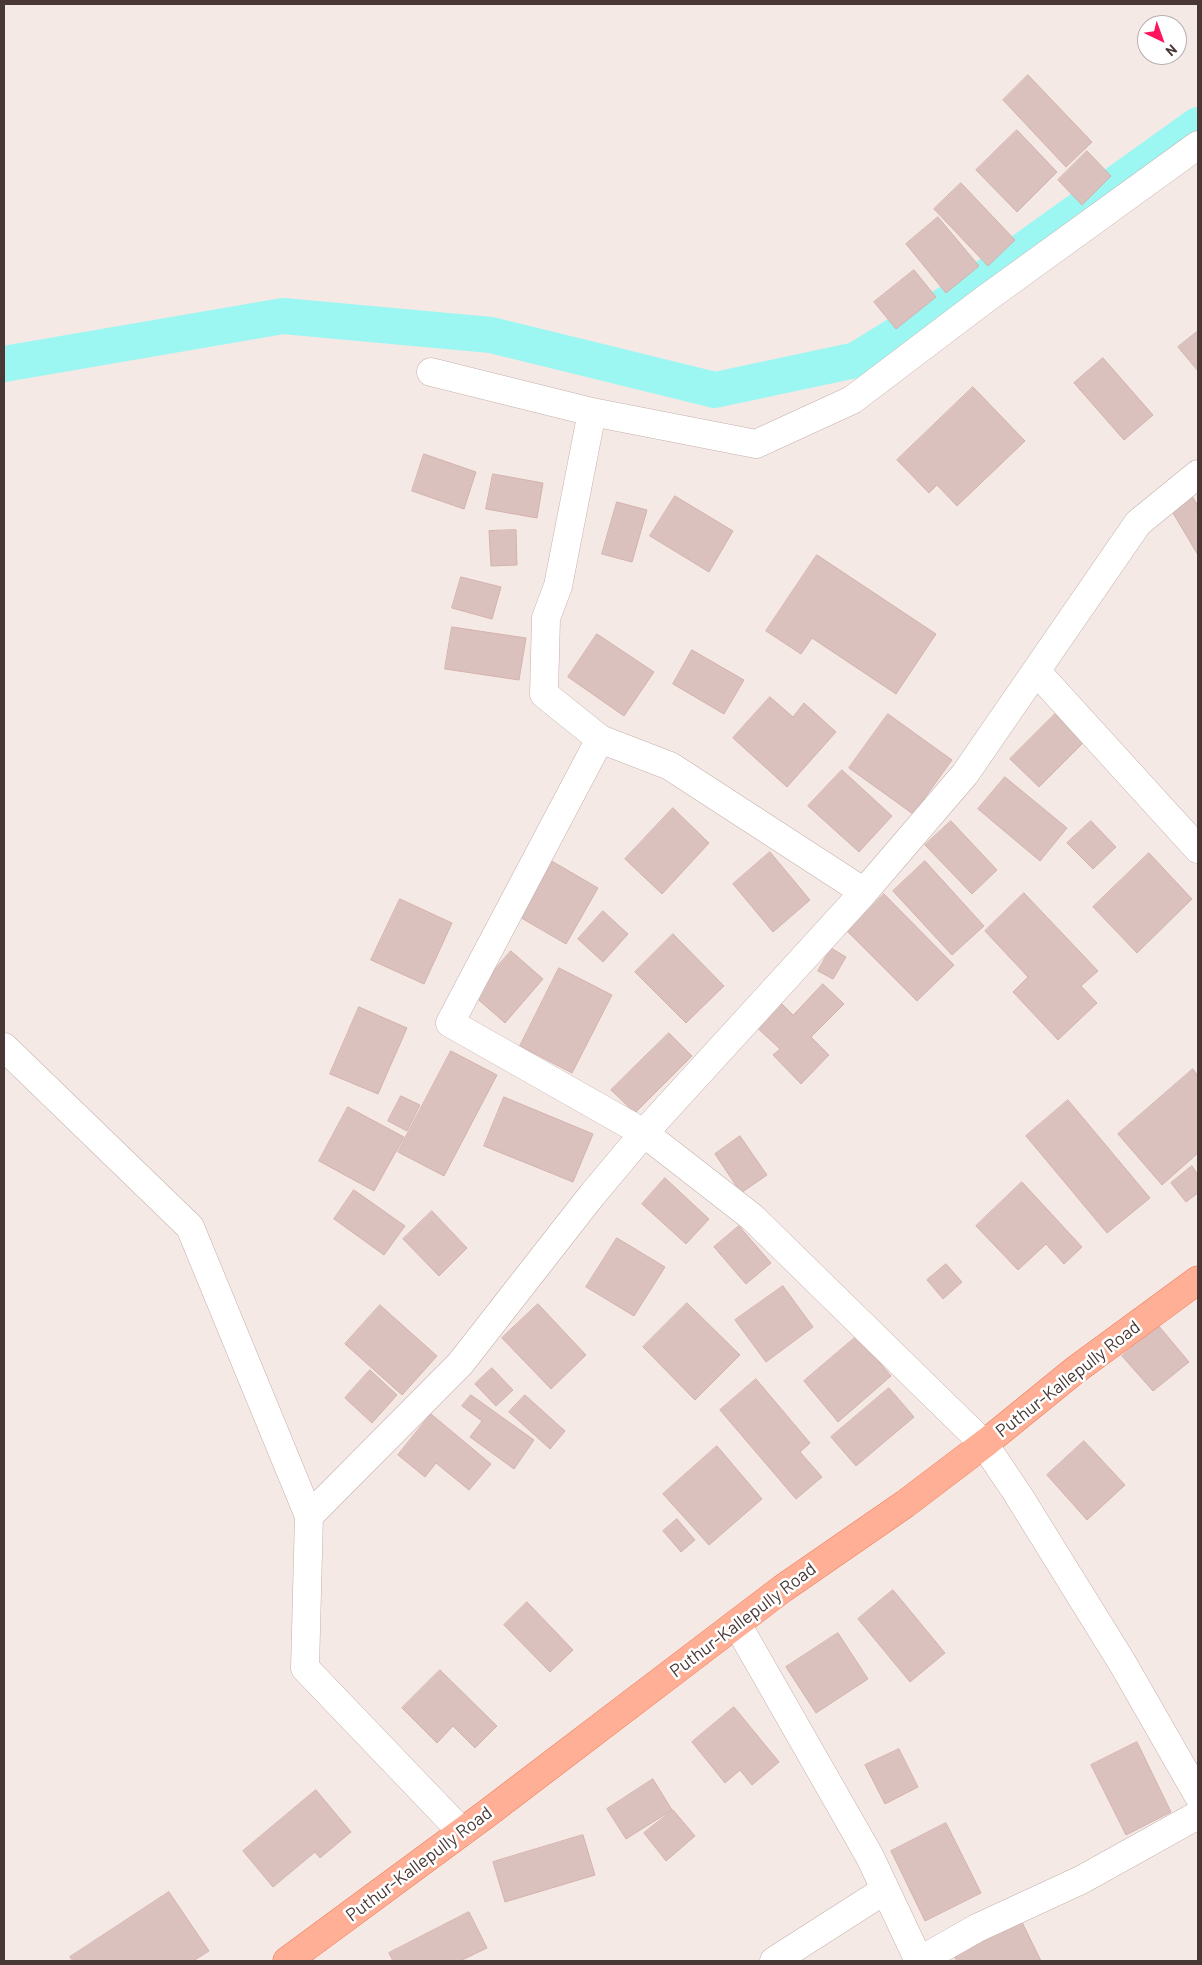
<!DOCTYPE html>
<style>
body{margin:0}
#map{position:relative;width:1202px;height:1965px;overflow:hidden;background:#f5e9e6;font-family:Barlow,sans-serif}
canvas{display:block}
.frame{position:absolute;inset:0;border:5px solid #483734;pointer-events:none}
.north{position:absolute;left:1137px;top:15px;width:50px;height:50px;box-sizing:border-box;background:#fff;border:1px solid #b6afae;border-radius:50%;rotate:138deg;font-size:14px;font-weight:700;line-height:20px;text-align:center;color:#483734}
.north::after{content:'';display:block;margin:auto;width:18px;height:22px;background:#ff135d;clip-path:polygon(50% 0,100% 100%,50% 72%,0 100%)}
</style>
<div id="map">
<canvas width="1202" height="1965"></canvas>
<div class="frame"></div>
<div class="north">N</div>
</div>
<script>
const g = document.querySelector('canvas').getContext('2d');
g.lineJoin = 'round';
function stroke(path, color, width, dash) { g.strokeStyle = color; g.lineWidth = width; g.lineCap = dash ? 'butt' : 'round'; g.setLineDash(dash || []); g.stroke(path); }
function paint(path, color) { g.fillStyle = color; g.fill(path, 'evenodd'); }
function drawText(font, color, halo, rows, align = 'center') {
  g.font = font + ' Barlow,sans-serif'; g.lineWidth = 5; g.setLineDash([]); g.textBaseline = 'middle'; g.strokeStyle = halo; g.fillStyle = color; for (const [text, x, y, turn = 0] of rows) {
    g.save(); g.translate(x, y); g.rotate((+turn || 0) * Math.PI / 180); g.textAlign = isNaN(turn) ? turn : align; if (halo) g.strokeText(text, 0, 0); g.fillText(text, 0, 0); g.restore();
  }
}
const canal = new Path2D(`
 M4 364 283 316 491 335 715 390 856 360 961 295 1198 125`);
const building = new Path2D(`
 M1028 75 1092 142 1066 167 1003 100Z
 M1017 130 1057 172 1017 212 976 170Z
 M1087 151 1111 176 1082 205 1058 180Z
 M961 183 1015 240 988 266 934 209Z
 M938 217 979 266 946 293 906 244Z
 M914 270 936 297 896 329 874 302Z
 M1198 331V371L1178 347Z
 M1103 358 1153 415 1124 440 1074 383Z
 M973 387 1025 441 957 506 937 485 929 493 897 460Z
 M424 454 476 472 464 509 412 491Z
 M493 474 543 483 537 518 486 509Z
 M675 496 733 531 709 572 650 536Z
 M1192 496 1198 506V555L1170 508Z
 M617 502 647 510 632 562 602 554Z
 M516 530 517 565 491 566 489 531Z
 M817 555 936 634 896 694 812 638 801 654 766 631Z
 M461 577 501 587 492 619 452 608Z
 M452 627 526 638 519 680 445 669Z
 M597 634 654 672 624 716 568 677Z
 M692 650 744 680 724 714 673 684Z
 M770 697 793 717 804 703 836 732 787 787 733 738Z
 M888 714 952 760 913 814 849 768Z
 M1055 714 1083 743 1039 787 1010 759Z
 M842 770 892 816 859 852 808 806Z
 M1005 777 1067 828 1040 861 978 809Z
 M673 808 709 843 662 894 625 859Z
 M951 821 997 870 972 894 925 845Z
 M1091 821 1116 847 1093 869 1067 843Z
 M770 852 810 900 773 932 733 884Z
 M1149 853 1192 899 1137 953 1093 907Z
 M550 860 598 888 566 944 518 916Z
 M925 861 984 926 952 955 893 891Z
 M1024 893 1098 971 1081 986 1097 1003 1058 1040 1013 992 1028 977 985 931Z
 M884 894 954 965 917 1001 847 931Z
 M400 899 452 923 424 984 371 960Z
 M603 911 628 934 603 962 578 939Z
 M673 934 724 986 686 1023 635 972Z
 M831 948 846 957 833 979 818 971Z
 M511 951 543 979 505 1023 473 995Z
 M559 968 612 995 572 1073 520 1046Z
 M823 984 844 1004 811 1037 829 1055 801 1084 773 1055 780 1049 753 1024 777 999 793 1015Z
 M359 1007 407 1028 378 1094 330 1074Z
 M669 1033 692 1056 635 1113 611 1090Z
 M451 1051 497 1075 444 1176 398 1152Z
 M1193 1069 1198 1076V1153L1162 1185 1118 1134Z
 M401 1096 420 1105 407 1131 388 1121Z
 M504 1097 593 1134 573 1182 484 1146Z
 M1068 1100 1150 1198 1107 1233 1026 1136Z
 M348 1107 404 1137 374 1191 319 1161Z
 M740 1136 767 1175 741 1193 715 1154Z
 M1192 1166 1198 1175V1193L1186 1202 1171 1183Z
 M665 1178 709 1219 686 1244 642 1204Z
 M1022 1182 1082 1247 1064 1264 1046 1244 1018 1270 976 1226Z
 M354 1190 405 1226 384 1255 334 1219Z
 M432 1211 467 1248 439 1276 403 1239Z
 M739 1226 771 1263 746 1284 714 1247Z
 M617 1238 665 1267 634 1316 586 1287Z
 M946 1264 962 1282 943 1299 927 1280Z
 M783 1286 813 1327 766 1362 735 1320Z
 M687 1303 740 1355 695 1400 643 1347Z
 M538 1304 586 1355 551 1389 502 1338Z
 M380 1305 437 1356 402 1395 345 1344Z
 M1158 1325 1189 1362 1153 1391 1122 1356Z
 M857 1336 891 1376 838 1422 804 1381Z
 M492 1368 513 1390 496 1406 475 1384Z
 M370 1370 397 1395 372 1423 345 1398Z
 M756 1379 810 1443 800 1452 822 1477 796 1499 720 1410Z
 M889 1388 914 1417 856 1466 831 1437Z
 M471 1395 534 1440 514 1469 470 1437 482 1421 462 1406Z
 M525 1395 565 1431 550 1449 509 1412Z
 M431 1414 491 1464 469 1490 436 1463 425 1477 398 1455Z
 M1084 1441 1125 1485 1087 1520 1047 1475Z
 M717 1446 762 1499 709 1545 663 1494Z
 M677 1519 695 1540 681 1552 663 1531Z
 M893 1590 945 1653 910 1682 858 1619Z
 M527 1602 573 1650 550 1672 504 1625Z
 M838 1633 868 1679 816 1713 786 1667Z
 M440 1670 497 1726 475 1748 453 1726 437 1743 402 1708Z
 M734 1707 779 1762 752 1785 740 1770 725 1783 692 1742Z
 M1137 1742 1171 1812 1126 1835 1091 1765Z
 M899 1749 918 1787 885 1804 865 1765Z
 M653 1779 672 1810 626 1839 607 1809Z
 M316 1790 351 1832 320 1858 315 1852 273 1887 243 1851Z
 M673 1810 695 1836 666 1861 644 1833Z
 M946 1823 981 1893 925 1921 891 1851Z
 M583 1835 595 1875 505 1902 493 1862Z
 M169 1892 209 1951 193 1961H73L70 1957Z
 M469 1912 487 1948 460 1961H393L389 1953Z
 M1020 1918 1041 1961H957L952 1952Z`);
const minor = new Path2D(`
 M431 372 592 412 756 444 852 400 984 300 1198 145
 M592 412 558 586 546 618 544 694 600 739 670 766 864 892
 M1036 671 1198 849
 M600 739 450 1023 644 1133 752 1217 984 1444 1017 1493 1123 1664 1198 1795
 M4 1047 190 1227 309 1516 305 1668 462 1832
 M309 1516 460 1364 592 1195 644 1133 864 892 965 774 1138 523 1198 474
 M737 1624 870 1857 919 1961 977 1928 1081 1880 1198 1815
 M774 1961 885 1890`);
const major = new Path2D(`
 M287 1961 485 1815 782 1589 905 1504 988 1441 1074 1371 1198 1280`);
const streetNames = [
 ["Puthur-Kallepully Road",1068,1379,-38],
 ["Puthur-Kallepully Road",743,1620,-37],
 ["Puthur-Kallepully Road",419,1864,-37]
];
stroke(canal, '#9cf7f2', 36);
paint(building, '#dac1bd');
stroke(building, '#d3b2ad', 1);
stroke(minor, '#c4b0ab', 29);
stroke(major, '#ef7d59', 29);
stroke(minor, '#fff', 28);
stroke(major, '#ffaf95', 28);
drawText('18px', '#483734', '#fff', streetNames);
</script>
